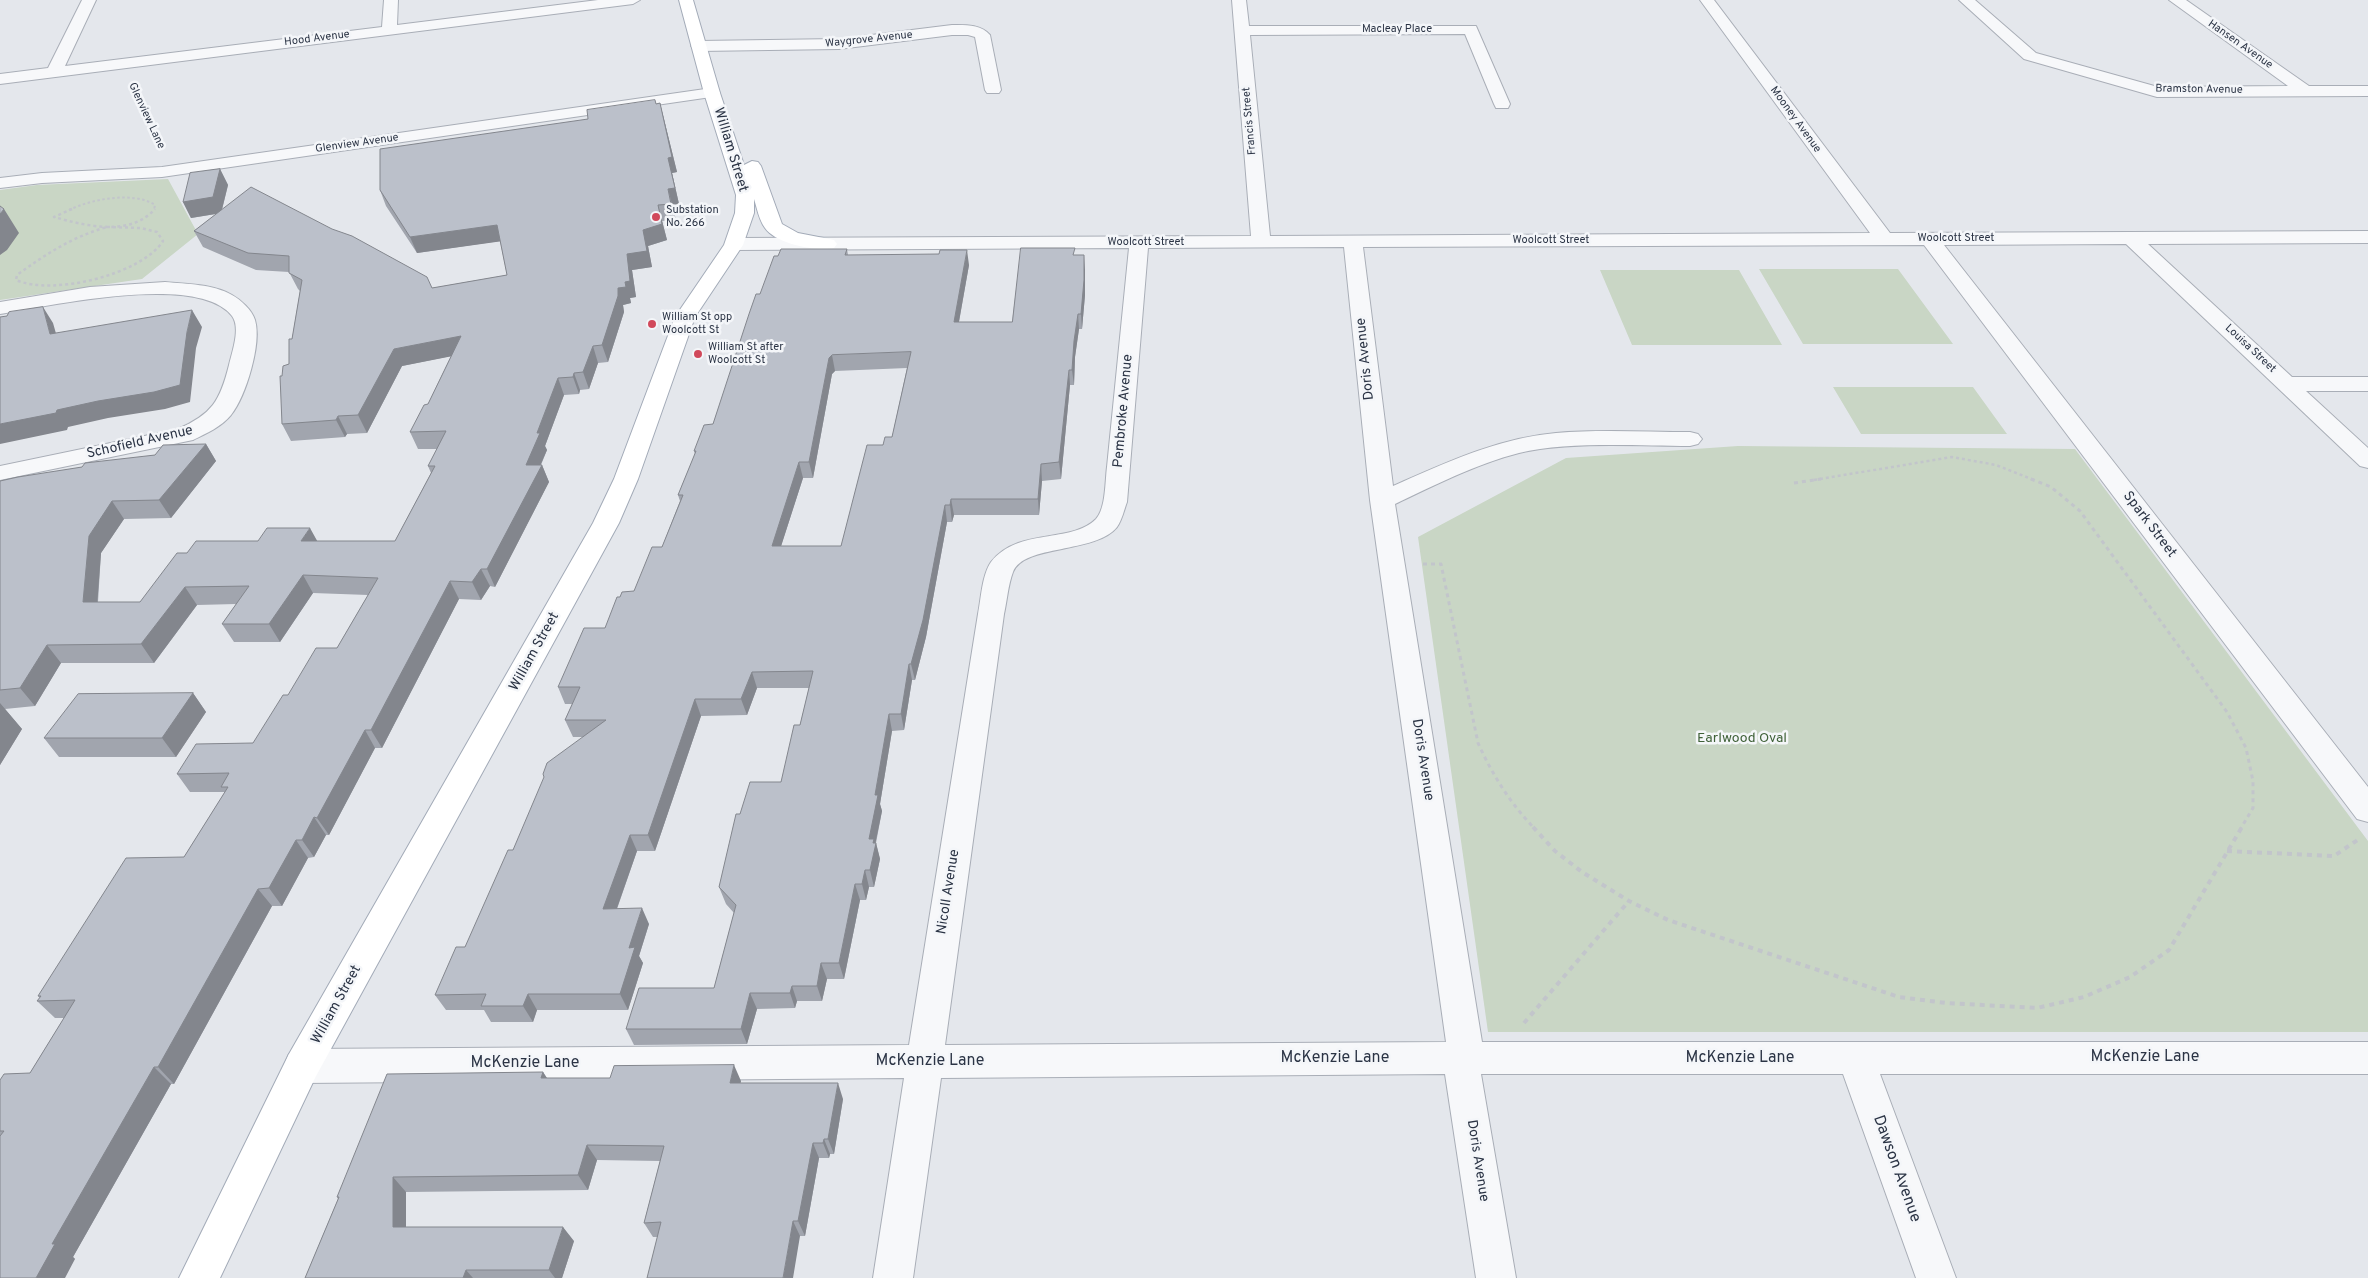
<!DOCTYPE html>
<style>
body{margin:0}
canvas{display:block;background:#e4e7ec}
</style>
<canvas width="2368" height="1278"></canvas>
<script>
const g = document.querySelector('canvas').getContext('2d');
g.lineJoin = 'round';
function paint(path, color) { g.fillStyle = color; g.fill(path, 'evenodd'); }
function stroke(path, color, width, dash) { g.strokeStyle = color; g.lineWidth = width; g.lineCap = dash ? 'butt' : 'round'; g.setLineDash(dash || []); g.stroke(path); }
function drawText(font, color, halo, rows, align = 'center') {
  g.font = font + ' Overpass,sans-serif'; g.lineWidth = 5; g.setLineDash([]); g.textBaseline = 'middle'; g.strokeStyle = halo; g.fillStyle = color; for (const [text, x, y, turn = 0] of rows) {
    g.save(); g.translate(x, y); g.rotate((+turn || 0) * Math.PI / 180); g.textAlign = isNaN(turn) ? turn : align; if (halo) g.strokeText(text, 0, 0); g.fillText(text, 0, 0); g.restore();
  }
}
const green = new Path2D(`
 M168 179 198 234 142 279 0 300V190L37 185Z
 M1759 269H1898L1953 344H1803Z
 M1600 270H1739L1782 345H1632Z
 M1833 387H1973L2007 434H1861Z
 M1738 446 2075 449 2368 841V1032H1488L1418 537 1566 458Z`);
const pathFar3 = new Path2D(`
 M132 85 162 150
 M69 210C91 199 134 191 155 205L154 210`);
const pathFar2 = new Path2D(`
 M72 209 54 217C86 226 130 237 155 209
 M107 227 141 228 157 232 163 241C141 275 52 296 16 280L17 275C46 254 72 237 107 227Z
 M1814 480 1952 457 1996 465 2034 480`);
const pathFar1 = new Path2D(`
 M2031 479 2051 487 2080 511 2227 712 2246 748 2253 781V808L2241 828
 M1794 483 1821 479
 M1423 564H1441L1478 743C1492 774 1510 803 1534 828`);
const path = new Path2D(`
 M1533 827 1555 851 1582 872 1629 901 1668 920 1899 997 1946 1003 2037 1008 2084 997 2130 977 2169 950 2242 827
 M2227 851 2334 856 2359 839
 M1524 1023 1629 901`);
const minor = new Path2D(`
 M82 0H96L65 66 382 27 384 0H398L397 25 598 0H640L633 4 0 84V74L48 68Z
 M1232 0H1246L1249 26H1476L1510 104 1508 108H1496L1494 104 1465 34 1250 35 1270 236 1870 233 1700 0H1714L1890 233 2368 231V243L2148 244 2292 377H2368V391H2306L2368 448V468L2360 466 2126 244 1944 245 2368 787V822L2357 819 1924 245 1363 247 1393 486C1445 463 1498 438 1556 433 1600 429 1646 432 1690 432L1698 434 1702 439 1698 444 1690 446C1638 446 1568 441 1519 453 1476 464 1435 485 1395 504L1482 1042H2368V1074H1880L1956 1278H1916L1843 1074H1481L1516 1278H1476L1445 1074 941 1078 913 1278H873L904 1078 302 1083 289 1078 284 1066 289 1054 302 1049 909 1045 978 614C981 599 982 575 991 562 1019 527 1071 544 1096 519 1106 508 1105 482 1107 467L1129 248 735 250 728 248 725 244 728 240 735 238 1251 236ZM1344 247 1370 500 1446 1042 945 1045 1004 614C1007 601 1008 585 1013 572 1024 544 1095 554 1117 527 1122 520 1124 510 1127 502L1148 248Z
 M1959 0H1975L2036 53 2158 87 2288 86 2169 0H2186L2309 86H2368V96L2157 97 2024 59Z
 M952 25C965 25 981 24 990 35L1001 90 999 93H987L985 90 975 37 968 35H952L839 49 699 51 691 46 699 41 839 39Z
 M712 88 718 90 720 93 718 96 162 177 42 183 0 188V178L42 173 162 167Z
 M165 282C187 284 213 284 232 295 241 300 252 310 255 320 262 343 246 396 231 415 221 427 207 433 193 440L0 480V466L178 429C212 414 220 401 229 365 232 352 241 328 232 316 199 272 49 306 0 314V302L90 287Z`);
const major = new Path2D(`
 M679 0H693L720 93 744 165 752 161 758 162 761 166 782 224 798 233 834 240 837 244 834 248C817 252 776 244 765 228 759 220 757 208 754 199V213L743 245 695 317 638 479 619 523 315 1078 220 1278H179L289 1054 593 523 614 479 675 317 724 245 735 213 736 195 704 93Z`);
const wall = new Path2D(`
 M660 103 677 172 672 173 679 204 672 205 676 220 662 221 667 240 648 246 652 267 632 270 636 297 630 298 631 303 623 305 624 312 608 362 598 363 589 389 580 390 579 394 564 395 545 446 547 450 541 465H542L549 482 495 587 490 586 481 600 459 599 382 748H375L329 835H326L314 857 308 858 282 906H272L174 1084H171L73 1257 75 1259 0 1278V1080L30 1073 64 1018H55L37 1001 40 998 38 996 184 857 225 792H190L177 774 253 743 288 695 337 648 368 595 313 593 280 642H234L222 624 236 604 197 605 154 663H61L35 706 5 709 22 729 0 765V481L155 455 206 444 216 461 171 518 124 519 101 553 98 602H140L187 553 317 541H395L431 473 428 466 437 449H418L410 432 428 404 451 356 402 366 367 433 347 434 345 437 291 441 282 424V376L289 364 292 339 300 291 298 289 289 272 256 270 203 247 194 231 216 214 191 218 183 202 220 169 228 185 222 210 432 288 507 275 500 241 417 253 386 206 380 190 588 119Z
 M847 249 848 255 969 265 959 322H1012L1075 255 1085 270V295L1082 329H1079L1075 357 1074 385H1070L1061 479 1042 481 1039 515H954L952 522H947L926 637 915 680H912L904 730 892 731 880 804 882 811 876 843 880 859 874 887H869L866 900H860L844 979H827L822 1001H797L795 1008 757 1009 747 1044 634 1045 626 1029 714 988 734 913 726 904 719 887 740 814 781 782 800 725 809 688H757L747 715 701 716 655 851H637L617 909 649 924 639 956 643 963 628 1010H537L533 1022H491L484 1010H446L435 995 465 947 513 850 583 737H573L565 720 572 704H565L558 687 605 628 620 597 634 591 662 547 680 501 678 495 695 454 694 451 713 424 760 294ZM907 368 892 437 883 445 841 546H781L803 478H813L832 374 835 371Z
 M193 693 206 712 176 757H59L44 738Z
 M543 1072 547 1078 741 1081 740 1083 843 1099 834 1154H830L829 1158H819L805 1236 653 1237 644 1223 660 1161 597 1160 588 1190 406 1192V1227L574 1241 562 1278H305L338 1199 337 1197Z`);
const shadedWall = new Path2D(`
 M660 103 677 172 672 173 679 204 672 205 676 220 668 189Z
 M220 169 228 185 221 213 191 218 183 202Z
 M658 205 667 240 648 246 652 267 632 270 636 297 630 298 631 303 623 305 624 312 608 362 602 345 618 288 625 282 627 254 643 230Z
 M4 209 19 233 7 250 0 255V214Z
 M497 225 503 241 417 253 410 237Z
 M967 250 969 265 956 338 954 322Z
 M1084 255 1085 270V295L1082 329 1081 314Z
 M43 307 53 323 61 351 50 334Z
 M192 310 202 327 196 348 190 402 165 409 108 418 68 427 67 430 0 444V424L57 410 187 332Z
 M1078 314 1079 329 1075 357 1074 385 1072 370 1074 341Z
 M461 336 468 353 402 366 367 433 358 415 394 349Z
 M593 346 598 363 589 389 583 372Z
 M832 355 835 371 832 374 813 478 809 462 829 358Z
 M1069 370 1070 385 1061 479 1059 462Z
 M574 373 580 390 579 394 573 377Z
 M558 378 564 395 545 446 547 450 536 475 542 465 549 482 495 587 487 569 526 465 537 433Z
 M338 416 347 434 345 437 336 420Z
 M206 444 216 461 171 518 159 500Z
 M799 462 803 478 776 562 772 546Z
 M1041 464 1042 481 1039 515 1038 499Z
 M951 499 954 515 952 522 950 505Z
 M112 501 124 519 101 553 96 620 83 602 89 536Z
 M945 505 947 522 926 637 915 680 911 664Z
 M310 528 320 546 301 541Z
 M481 569 490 586 481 600 472 582Z
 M303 575 313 593 280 642 269 624Z
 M450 581 459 599 382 748 371 730Z
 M185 587 197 605 154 663 141 644Z
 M47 645 61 663 35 706 20 688Z
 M909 664 912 680 904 730 901 714Z
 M752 672 757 688 747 715 741 699Z
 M193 693 206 712 176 757 162 738Z
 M695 699 701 716 655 851 648 835Z
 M0 703 22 729 0 765Z
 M889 714 892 731 880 804 882 811 875 845 876 843 880 859 874 887 870 870 869 839 875 795Z
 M365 730 375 748 329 835 317 818Z
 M314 817 326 835 314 857 302 840Z
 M630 835 637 851 611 925 603 909Z
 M296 840 308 858 282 906 269 888Z
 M865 870 869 887 866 900 862 884Z
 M855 884 860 900 844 979 839 963Z
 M258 889 272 906 174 1084 158 1067Z
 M642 908 649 924 639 956 643 963 628 1010 620 994 629 948Z
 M821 963 827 979 822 1001 817 986Z
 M792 986 797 1001 795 1008 790 993Z
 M750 993 757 1009 747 1044 741 1029Z
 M528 994 537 1010 533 1022 523 1006Z
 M734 1065 741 1081 737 1099 730 1083Z
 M154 1067 171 1084 73 1257 75 1259 65 1278H36L52 1244Z
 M543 1072 553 1088 541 1078Z
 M838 1083 843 1099 834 1154 828 1139Z
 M824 1139 830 1154 829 1158 823 1143Z
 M813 1143 819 1158 805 1236 798 1221Z
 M587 1145 597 1160 588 1190 578 1175Z
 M393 1177 406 1192V1241L393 1227Z
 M793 1221 800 1236 793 1278H783Z
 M563 1227 574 1241 562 1278H555L549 1270Z
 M466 1270 473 1278H463Z`);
const building = new Path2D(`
 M655 100 656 104 660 103 672 157 668 158 675 188 668 189 671 204 658 205 662 224 643 230 647 251 627 254 630 281 625 282 626 287 618 288V296L602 345 593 346 583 372 574 373 573 377 558 378 537 433H540L526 465H542L487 569H481L472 582 450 581 371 730H365L317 818 314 817 302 840H296L269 888 258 889 158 1067H154L52 1244H55L36 1278H0V1136L4 1131H0V1080L4 1074 30 1073 75 1000 37 1001 41 996H38L126 858 184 857 228 787H221L229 773 177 774 196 744 253 743 283 695H288L316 648H337L378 578 303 575 269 624H222L249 586 185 587 141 644 47 645 20 688 0 690V481L18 477 82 467 85 463 155 455 163 445 206 444 159 500 112 501 89 536 83 602H140L177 553H187L196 541H258L267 528H310L301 541H395L435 466H428L446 431 410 432 424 405 428 404 461 336 394 349 358 415 338 416 336 420 282 424 280 376H282L283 366 289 364V339H292L302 280 289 273V256L248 253 194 231 251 187 332 229 352 236 427 277 432 288 507 275 497 225 410 237 380 190V149L588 119 587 110Z
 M220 169 213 197 183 202 190 173Z
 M0 206 4 209 0 214Z
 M1021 248H1075L1073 255H1084V280L1081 314H1078L1074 341 1072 370H1069L1059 462 1041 464 1038 499H951L950 505H945L923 620 911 664H909L901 714H889L875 795H878L869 839H874L873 843H876L870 870H865L862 884H855L839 963H821L817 986H792L790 993H750L741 1029H626L639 988H714L736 905 719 887 736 814H740L750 782H781L794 725H800L813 671 752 672 741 699H695L648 835H630L603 909 642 908 629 948 635 947 620 994H528L523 1006H481L486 994 435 995 456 947H465L508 850H513L544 777 543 774 547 763 606 720H565L580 687H558L584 628H605L617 597H620L622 592 634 591 652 547H662L683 495H678L696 451H694L704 425 713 424 749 314 756 294H760L774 256H778L781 249H847L845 255 939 254 940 250H967L954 322H1012ZM911 352 892 437H885L883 445H867L841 546H772L799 462H809L829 358 832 355Z
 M43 307 50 334 192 310 187 332 180 385 154 392 98 401 57 410 56 413 0 424V317L7 316 9 312Z
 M193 693 162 738H44L78 694Z
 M734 1065 730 1083H838L828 1139H824L823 1143H813L798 1221H793L783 1278H647L661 1222 644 1223 664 1146 587 1145 578 1175 393 1177V1227H563L549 1270H466L463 1278H305L339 1197H337L387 1074 543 1072 541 1078H610L614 1066Z`);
const markers = [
 [656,217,5,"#d1495b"],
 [652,324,5,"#d1495b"],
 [698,354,5,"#d1495b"]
];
const farStreetnames = [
 ["Macleay Place",1397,30],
 ["Hood Avenue",317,39,-7],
 ["Waygrove Avenue",869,40,-6],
 ["Hansen Avenue",2240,45,35],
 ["Bramston Avenue",2199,90,1],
 ["Glenview Lane",146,116,65],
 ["Mooney Avenue",1795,120,54],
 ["Francis Street",1250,121,-95],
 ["Glenview Avenue",357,144,-8],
 ["Woolcott Street",1956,239],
 ["Woolcott Street",1551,241],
 ["Woolcott Street",1146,243],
 ["Louisa Street",2250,349,43]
];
const farPoinames = [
 ["Substation",666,211],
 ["No. 266",666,224],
 ["William St opp",662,318],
 ["Woolcott St",662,331],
 ["William St after",708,348],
 ["Woolcott St",708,361]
];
const streetNames = [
 ["William Street",730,150,73],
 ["Doris Avenue",1366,359,-96],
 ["Pembroke Avenue",1124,411,-85],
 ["Schofield Avenue",140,443,-13],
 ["Spark Street",2149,525,53],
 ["William Street",535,652,-61],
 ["Doris Avenue",1422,760,81],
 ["Nicoll Avenue",949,892,-81],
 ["William Street",337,1005,-61],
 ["Doris Avenue",1477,1161,81]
];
const parkNames = [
 ["Earlwood Oval",1742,739]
];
const nearStreetnames = [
 ["McKenzie Lane",2145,1058],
 ["McKenzie Lane",1335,1059],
 ["McKenzie Lane",1740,1059],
 ["McKenzie Lane",930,1062],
 ["McKenzie Lane",525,1064],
 ["Dawson Avenue",1896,1169,70]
];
paint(green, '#c9d6c5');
stroke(minor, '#a9aeb7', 2);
stroke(major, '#a3abb8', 2);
stroke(pathFar3, '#c2c5cb', 2, [2.5, 2.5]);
stroke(pathFar2, '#c2c5cb', 2.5, [3, 3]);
stroke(pathFar1, '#c2c5cb', 3, [4, 4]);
stroke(path, '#c2c5cb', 4, [5, 5]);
paint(minor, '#f7f8fa');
paint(major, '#fff');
paint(wall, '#a1a5ae');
paint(shadedWall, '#83868d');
paint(building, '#bbc0ca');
stroke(building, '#83868d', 1);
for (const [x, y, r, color] of markers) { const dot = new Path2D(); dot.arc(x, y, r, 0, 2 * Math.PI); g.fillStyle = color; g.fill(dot); stroke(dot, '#f4f6f9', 2); }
drawText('11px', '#2b3445', '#f4f6f9', farStreetnames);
drawText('11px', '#2b3445', '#f4f6f9', farPoinames, 'left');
drawText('14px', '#2b3445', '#f4f6f9', streetNames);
drawText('14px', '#3f6138', '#f4f6f9', parkNames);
drawText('16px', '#2b3445', '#f4f6f9', nearStreetnames);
</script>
